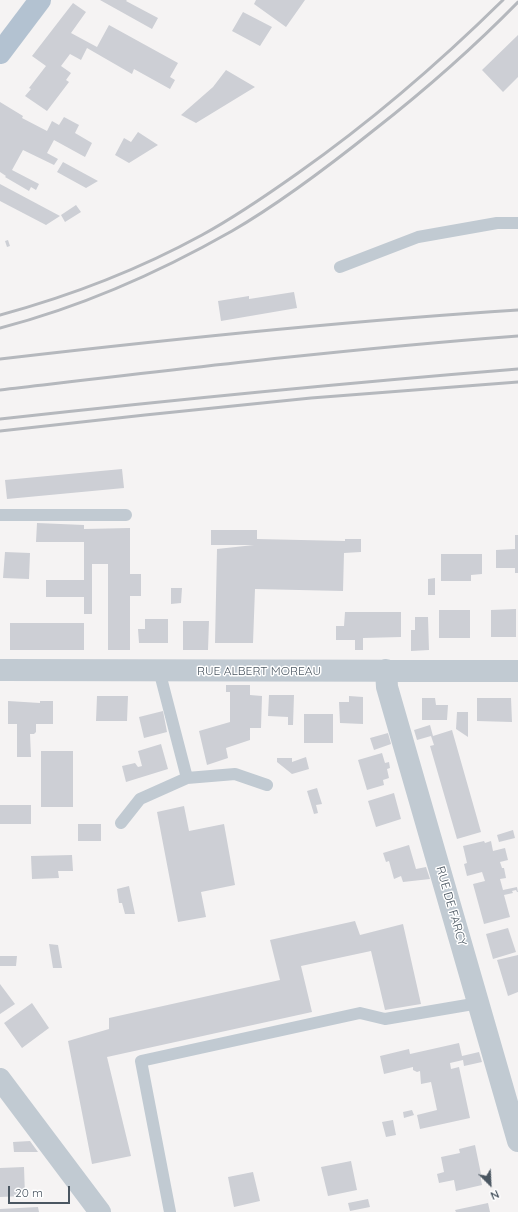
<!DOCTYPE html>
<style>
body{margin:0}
#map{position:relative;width:518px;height:1212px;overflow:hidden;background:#f5f3f3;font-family:Quicksand,sans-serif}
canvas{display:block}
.north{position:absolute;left:470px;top:1164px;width:40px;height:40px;-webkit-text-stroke:3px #fff;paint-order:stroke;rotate:156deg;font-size:11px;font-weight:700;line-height:16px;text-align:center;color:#4a5661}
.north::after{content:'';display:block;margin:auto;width:14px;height:18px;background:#4a5661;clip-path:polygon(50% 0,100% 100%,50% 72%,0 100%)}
.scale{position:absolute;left:8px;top:1186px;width:62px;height:18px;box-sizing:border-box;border:2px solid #4a5661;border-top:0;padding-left:5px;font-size:12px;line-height:14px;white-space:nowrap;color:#4a5661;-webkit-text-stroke:3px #fff;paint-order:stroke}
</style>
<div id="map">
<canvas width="518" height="1212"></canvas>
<div class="north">N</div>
<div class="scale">20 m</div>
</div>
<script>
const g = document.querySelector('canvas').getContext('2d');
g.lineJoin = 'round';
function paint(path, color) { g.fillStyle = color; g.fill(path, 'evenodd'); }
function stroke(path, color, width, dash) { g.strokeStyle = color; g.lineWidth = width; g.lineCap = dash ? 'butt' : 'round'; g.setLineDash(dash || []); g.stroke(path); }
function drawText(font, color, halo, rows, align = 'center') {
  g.font = font + ' Quicksand,sans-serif'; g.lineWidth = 3; g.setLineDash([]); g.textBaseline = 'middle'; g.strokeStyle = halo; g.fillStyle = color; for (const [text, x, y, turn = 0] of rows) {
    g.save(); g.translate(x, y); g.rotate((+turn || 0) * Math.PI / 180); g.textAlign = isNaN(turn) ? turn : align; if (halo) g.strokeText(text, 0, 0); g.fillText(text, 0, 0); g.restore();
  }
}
const building = new Path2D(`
 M100 0H127L126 1 158 18 152 29Z
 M256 0H305L286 27 254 4Z
 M73 3 86 12 71 33 97 47 109 25 178 63 170 77 175 80 170 89 134 69 132 74 87 48 81 60 70 54 61 66 71 73 66 80 69 82 47 111 25 96 31 89 29 88 46 66 32 56Z
 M243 12 272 27 260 46 232 31Z
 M518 35V77L503 92 482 70Z
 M226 70 255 87 196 123 181 115 213 87Z
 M0 102 23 116 22 118 47 131 52 121 59 125 64 117 79 125 75 133 92 143 85 157 54 140 47 153 58 159 54 165 23 150 12 170 39 184 36 190 31 187 29 191 5 177 6 176 0 172Z
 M138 132 158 145 129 163 115 155 124 138 131 142Z
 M63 162 98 181 86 188 57 172Z
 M0 184 60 216 46 225 0 201Z
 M76 205 81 212 65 222 61 215Z
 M8 240 10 246 7 247 5 241Z
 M294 292 297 308 221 321 218 301 249 296V299Z
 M122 469 124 488 7 499 5 480Z
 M37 523 84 525V529L130 528V574H141V596H130V650H108V564H92V614H84V597H46V580H84V542H36Z
 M211 530H257V539L345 541V539H361V552L344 553 343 591 255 589 253 643H215L217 549 254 545H211Z
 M515 535H518V573H515V568H496V550L515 549Z
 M5 552 30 553 29 579 3 578Z
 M441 554H482V574L471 575V581H441Z
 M435 578V595H428V579Z
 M171 588H182L181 603 171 604Z
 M516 609V637H491V610Z
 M439 610H470V638H439Z
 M345 612H401V637L363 638V650H355V640H336V626H344Z
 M415 617H428L429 650 411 651V630H415Z
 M145 619H168V643H139L138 629H145Z
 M183 621H209L208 650H183Z
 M10 623H84V650H10Z
 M226 685H250V695L262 696 261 728H250V740L226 748 228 758 207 765 199 731 230 722V692H226Z
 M269 695H294L293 725H288V717L268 716Z
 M97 696H128L127 721H96Z
 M349 696 363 697V724L340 723 339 702H349Z
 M422 698H435L436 705H448L447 720H422Z
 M477 698H511L512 722 477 721Z
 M8 701 40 703V701H53V724H36V732L34 734H30L31 757H17V724H8Z
 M163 711 167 732 144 738 139 717Z
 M457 712H468V737L456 729Z
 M304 714H333V743H304Z
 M430 725 433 736 452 730 481 832 457 839 430 746 434 745 431 736 417 740 414 730Z
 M388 733 391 744 374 750 370 738Z
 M161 744 168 769 126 782 122 766 135 763 138 767 142 766 138 751Z
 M41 751H73V807H41Z
 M382 753 385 763 389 762 390 768 387 769 389 778 383 780 384 785 367 790 358 760Z
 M306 757 309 769 292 774 277 762V758H292V762Z
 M317 788 322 804 316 805 318 813 314 814 307 791Z
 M394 793 401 819 376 827 368 801Z
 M0 805H31V824H0Z
 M184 806 189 831 224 824 235 885 201 892 206 917 178 922 157 812Z
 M78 824H101V841H78Z
 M513 830 515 838 499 842 497 835Z
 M484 841 485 843 491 841 493 851 505 848 508 860 500 862 502 868H504L506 878 500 879 503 890 517 887 518 892H517L516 890 512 891 513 893 504 895 510 917 484 924 473 884 485 881 482 872 467 876 464 864 467 863 463 846Z
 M409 845 416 869 426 867 430 879 403 882 401 876 394 879 389 861 386 862 383 853Z
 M72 855 73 871H58L59 878 32 879 31 856Z
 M129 886 135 914H125L122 903H119L117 889Z
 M355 921 360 935 403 924 421 1004 385 1010 371 951 301 966 312 1012 107 1057 131 1156 92 1164 68 1041 109 1029V1018L280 980 270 940Z
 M508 928 516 952 493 959 486 934Z
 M49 944 58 945 62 968H53Z
 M518 955V992L508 996 497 960Z
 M0 956H17L16 966H0Z
 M0 984 15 1004 0 1014Z
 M32 1003 49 1028 22 1048 4 1023Z
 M459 1043 462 1056 479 1052 482 1062 464 1066 463 1060 450 1063 451 1069 459 1067 470 1118 420 1129 417 1115 437 1110 431 1082 421 1084 420 1071 417 1072 413 1070V1067L384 1074 380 1056 409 1049 410 1054Z
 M412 1110 414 1115 404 1118 403 1112Z
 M393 1120 396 1135 386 1137 382 1122Z
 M30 1141 38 1152H14L13 1142Z
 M475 1145 481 1174H480L482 1185 456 1191 454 1180 439 1183 437 1174 444 1172 441 1157 460 1153 459 1149Z
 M351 1161 357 1190 328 1196 321 1167Z
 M24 1167 25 1196 0 1197V1168Z
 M253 1172 260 1201 234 1207 228 1177Z
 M368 1199 370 1207 350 1211 348 1203Z
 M488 1203 490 1212H456L455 1210Z
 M38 1207 39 1212H0V1209Z`);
const service = new Path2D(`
 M340 267 418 237 497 223H518
 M0 515H126
 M187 778 235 774 267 785
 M121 823 140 799 187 778 159 670
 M170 1212 141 1061 360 1013 385 1019 479 1003`);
const minor = new Path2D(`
 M0 670 518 671
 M386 670 387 687 518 1141
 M0 1079 100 1212`);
const primary = new Path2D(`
 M0 53 40 0`);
const rail = new Path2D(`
 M0 315C70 296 138 270 202 235 235 217 267 195 298 173 372 121 439 63 503 0
 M0 328C81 307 160 272 232 231 282 202 329 166 374 130 425 90 473 48 518 2
 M0 359C172 339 345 321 518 310
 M0 390C172 370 345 349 518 336
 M0 419C172 400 345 383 518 369
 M0 431 145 415 311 398 518 382`);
const streetNames = [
 ["RUE ALBERT MOREAU",259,671],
 ["RUE DE FARCY",451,906,74]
];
paint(building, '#cdcfd5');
stroke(service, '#c1cad2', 12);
stroke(minor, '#c1cad2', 22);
stroke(primary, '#b3c2d1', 22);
stroke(rail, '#b5b8bd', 3);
drawText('12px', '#4a5661', '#fff', streetNames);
</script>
